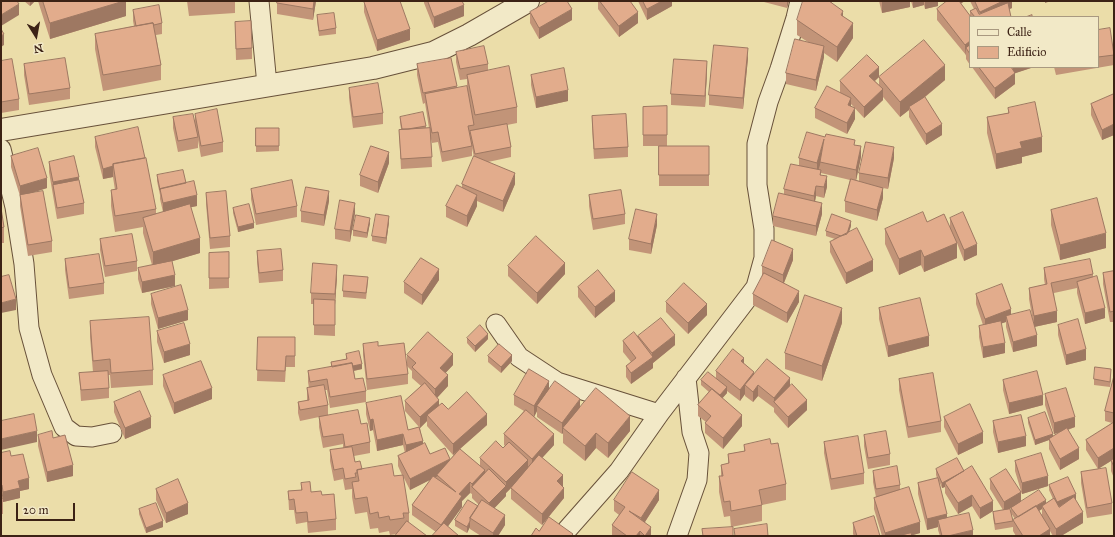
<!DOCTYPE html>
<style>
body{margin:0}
#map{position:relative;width:1115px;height:537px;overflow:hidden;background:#ebdda9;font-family:"IM FELL Great Primer",serif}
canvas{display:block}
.frame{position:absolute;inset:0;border:2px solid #3c2215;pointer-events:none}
.legend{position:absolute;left:969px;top:16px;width:130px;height:52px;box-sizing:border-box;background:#f2e9c7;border:1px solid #a99980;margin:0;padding:5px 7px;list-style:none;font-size:12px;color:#3c2215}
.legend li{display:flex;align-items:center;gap:8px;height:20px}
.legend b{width:20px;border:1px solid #a99980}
.north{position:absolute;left:16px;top:16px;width:40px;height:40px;-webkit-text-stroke:3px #f2e9c7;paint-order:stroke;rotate:169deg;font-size:11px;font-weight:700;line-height:16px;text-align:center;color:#3c2215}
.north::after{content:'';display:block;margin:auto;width:14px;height:18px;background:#3c2215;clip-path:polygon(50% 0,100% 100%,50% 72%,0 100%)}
.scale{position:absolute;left:16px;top:503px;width:59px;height:18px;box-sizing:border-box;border:2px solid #3c2215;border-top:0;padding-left:5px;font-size:12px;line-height:14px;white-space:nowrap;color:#3c2215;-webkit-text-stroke:3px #f2e9c7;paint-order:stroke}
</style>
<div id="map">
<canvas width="1115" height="537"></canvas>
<div class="frame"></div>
<ul class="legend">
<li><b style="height:5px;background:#f2e9c7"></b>Calle</li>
<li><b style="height:11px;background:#e2ac8c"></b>Edificio</li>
</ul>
<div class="north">N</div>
<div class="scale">20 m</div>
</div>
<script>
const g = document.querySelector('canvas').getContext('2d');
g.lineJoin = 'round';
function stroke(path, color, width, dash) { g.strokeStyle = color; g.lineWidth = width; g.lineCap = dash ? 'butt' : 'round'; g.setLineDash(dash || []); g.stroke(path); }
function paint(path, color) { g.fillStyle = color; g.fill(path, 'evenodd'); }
const minor = new Path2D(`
 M259 1 267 85
 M1 149 15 207 24 264 29 328 42 375 64 427 76 436 92 437 112 433
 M496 324 519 357 557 382 659 414
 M566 531 619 471 659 414 756 287 764 258V229L757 185V144L768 102 780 69 796 18 800 1
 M677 536 697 480 699 453 692 432 686 378`);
const tertiary = new Path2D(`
 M1 130 373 68 433 53 469 35 528 1`);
const wall = new Path2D(`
 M24 1H35L30 6Z
 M38 1H126V16L50 39Z
 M187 1H235V13L189 16Z
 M277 1H316L313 20 277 14Z
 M424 1H462L464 16 434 28 424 3Z
 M598 1H630L638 23 619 37 598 9Z
 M638 1H672V6L647 20Z
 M764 1H789L787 8 764 2Z
 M832 1V3L843 17 853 38 837 62 824 53V57L816 91 786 84V73L808 42 797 35V20Z
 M879 1H910V7L882 13Z
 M911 1H938V6L925 9 924 5 913 8Z
 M959 1H965L961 3 970 16V11L974 9 970 1H1012V8L1009 9 1011 17H970V65L966 59V55L937 20V9L960 3Z
 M364 2 410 40 377 51 364 12Z
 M133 10 162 23V34L156 35 161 65V80L103 91 95 49V34L134 26 133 21Z
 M530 12 572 20 539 39 530 23Z
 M317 15 336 28V34L319 36 317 21Z
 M235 22 252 48V59L236 60Z
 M1098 30 1114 53V65L1056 75 1054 67H1098Z
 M456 52 488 64V71L517 107V123L507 125 511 147V157L488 162 515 184 503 212 477 201V206L467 227 446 217V206L462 188V184L474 157 472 148V156L442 162 438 142 432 143 431 139 432 167 401 169 399 130 401 129 400 122V117L426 126V128H429L425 103 423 104 417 75V64L457 86V88H467V79L460 80 456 62Z
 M748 58 743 109 709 105V95Z
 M1 61 19 99V110L1 113Z
 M24 64 70 88V99L29 105 24 75Z
 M972 67H1034L1015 73V84L995 99Z
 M707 72 705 107 671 105V94Z
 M531 75 568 101 536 108 531 85Z
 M879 77 945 80 924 98 942 135 926 145 909 117V110L900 117 883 97V100L864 118 851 104V107L855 119 847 134 815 118V108L840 92V81L879 77 875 81 879 85Z
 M349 88 383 113V124L353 128 349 98Z
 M1114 94V135L1102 140 1091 115V104Z
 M667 106V146H643V107Z
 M1008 108 1042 152 1022 157V163L996 169 987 133V117L1008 113Z
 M195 114 223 142V152L201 157 198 140V148L178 152 173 128V117L195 120Z
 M592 116 628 147V157L594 159 592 127Z
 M256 128H279V151L256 152Z
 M95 137 156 209V214L163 212 160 199V195L157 181V175L186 183 197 206 191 207 200 253 172 261 175 286 142 293 138 279V268L152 265 143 233V227L115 232 111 206V190H115L113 177 103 179 95 147Z
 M855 145 861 157 856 180 859 181V173L894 158 888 189 883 188V198L877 221 845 212V201L850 180 821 173V175L827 187 824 198 816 196 815 201 822 214 816 236 773 226V216L784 194V189L799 165V158Z
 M659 146H709V186H659Z
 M11 156 47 188 30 193 52 241V252L28 256 20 206V196L11 167Z
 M49 162 79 180 84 203V214L57 219 49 172Z
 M389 163 378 193 360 186V175Z
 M251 189 297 206V217L256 225 251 199Z
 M206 193 230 236V247L210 249 206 204Z
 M589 195 625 214V224L593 230 589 206Z
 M329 201 324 226 301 222V211Z
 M1 208 4 227V243H1Z
 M233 208 254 228 238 232 233 213Z
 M1051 210 1106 248 1060 260 1051 225Z
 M355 213 350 242 335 239V229Z
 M950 218 977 255 964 261 957 243V258L924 272 921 265 899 275 885 244V229L927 222 950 228Z
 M389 222 386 244 372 241V236Z
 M370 223 367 238 353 236V230Z
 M657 225 651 254 629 250V239Z
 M851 226 849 232 873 271 846 284 830 252V242L835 239 826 236V231Z
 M100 239 137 261V271L105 277 100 250Z
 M257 251 283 270V281L259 283 257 262Z
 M229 252V288L209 289V253Z
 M65 259 104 283V294L69 299 65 270Z
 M793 260 784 283 799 302 787 323 753 305V294L762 277V266Z
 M508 266 565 274 537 304 508 276Z
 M1044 268 1093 274V278L1105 318 1085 324 1077 293V288L1054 293 1057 322 1034 327 1029 299V288L1045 285 1044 279Z
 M1114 271V322H1110L1103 284V273Z
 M337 276 335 305V336L314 335V304H311V293Z
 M439 280 422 305 404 293V282Z
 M368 282 366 299 343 297V291Z
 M578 287 615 301 595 318 578 297Z
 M151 294 188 320 158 329 151 304Z
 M976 294 1011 315 1037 346 1013 352 1006 327V322L1001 323 1005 353 983 358 979 337V326L983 325 976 304Z
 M666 302 707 315 688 334 666 312Z
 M879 308 929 346 888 357 879 319Z
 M90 321 153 370V385L111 388 110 375H108L109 388V398L81 401 79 373 93 372 90 337Z
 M842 323 822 381 785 369V353Z
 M1058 325 1086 360 1066 365 1058 335Z
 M157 331 190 355 164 363 157 342Z
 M638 336 675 345 653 363V368L631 384 626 377V366L631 362 623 352V341L638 338Z
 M258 337H295V367H286L285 382 257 381Z
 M467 338 488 339 475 352 467 343Z
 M363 344 378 346 407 364V355L453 365 445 373 448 386 437 398 439 405 448 409 487 425 460 449 480 466V458L503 448 505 446 504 445V434L524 411 514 405V395L549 390 580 408 630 431 608 458 596 448 585 461 563 443V433L562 434 537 417V411L534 417 554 445 542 458 563 486 564 498 542 525 511 499V488L506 493V492V496L494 508 505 525 498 536H481L470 529V527L467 533 455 526V520L478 506 479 505 472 498V494L470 493 462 501V507L448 526 436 532 412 515V505L431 479 410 490 403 476 409 513V522L397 534 390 535 389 531 379 533 378 528 370 529 367 512 355 514 352 497V489L345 490 343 479 334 481 330 461V450L343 448V444L323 448 319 427V417L300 421 298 413V402L307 401V388H309L308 382V371L331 367V362L346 359V354L362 369 354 371 355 379 366 391V402L330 408 327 390H325L328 405V415L361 424 370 442V453L354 456 355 462 362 469 394 476 402 475 398 466V456L405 453 403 445 377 451 373 430 370 431 366 414V403L408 430 419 427 405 411V401L421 386 412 378V371L407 366 408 374V384L367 390 363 355ZM427 421V426L453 455 459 449 450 460 430 454 423 444 420 428Z
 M488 356 512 361 501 373 488 362Z
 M744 364 754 374 790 386 807 410 788 428 774 412V408L758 396 753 402 745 396V394L740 401 727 391V393L722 398 742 426 723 449 705 433V423L706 422 698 416V405L709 392 701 385V380L716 378V371Z
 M1111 374 1110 387 1094 385V379Z
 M163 375 212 399 174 414 163 386Z
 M1114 376V478L1111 471V461L1098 469 1112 503V514L1087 518 1081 483V472L1098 469 1086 450V440L1112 423 1105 421V411Z
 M899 379 941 421V432L908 438 899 390Z
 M1003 380 1043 405 1009 414 1003 390Z
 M1045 394 1075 427 1068 430 1079 459 1060 470 1049 449V440L1035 445 1028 423V418L1053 436 1061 432 1054 434 1045 405Z
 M114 402 151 428 125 439 114 412Z
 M944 417 983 443 958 455 944 427Z
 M993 421 1026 446 998 453 993 432Z
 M38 435 53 438 73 476 47 482 38 446Z
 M864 435 890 454V465L868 469 864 446Z
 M824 442 864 473V484L831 490 824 453Z
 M771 444 786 484V500L762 505V521L731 527 730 516 724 517 719 492V476H721V465L728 464V454L744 451V445Z
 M1 453 11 456 29 489 20 491V498L3 502V514H1Z
 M1015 461 1048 486 1022 494 1021 492V502L1046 503 1053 499 1049 490V485L1076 499H1075L1083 523 1061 536H1053L1050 531V536H1016L1013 531V520L1015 519 1011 513V508L1010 509 1013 521V527L995 530 993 517V512L1003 510 990 489V479L1021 491 1015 471ZM1042 509V515L1039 511Z
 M936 469 964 471 993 511 980 519 972 506 958 514 945 493V487L942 488 939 481 947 518 973 536H940L938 530V527L927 530 918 494V483L937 478 936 475Z
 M873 471 900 485V490L920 533 912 535V536H882L874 509V498L876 497 873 482Z
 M301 483 311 492 322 495 336 519V530L308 533 307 522 296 524 294 510H289L288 491 301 490Z
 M156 489 188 514 166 523 156 500Z
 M614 500H659L645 522 651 536H612V525L619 515 614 511Z
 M139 509 163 527 146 533 139 514Z
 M853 523 880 536H854L853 534Z`);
const shadedWall = new Path2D(`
 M30 1H35L30 6Z
 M124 1H126V16L50 39V23Z
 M314 1H316L313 20V9Z
 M662 1H672V6L647 20V9Z
 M787 1H789L787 8Z
 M887 1H910V7L882 13V2Z
 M913 1H924V5L913 8Z
 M925 1H938V6L925 9Z
 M960 1H965L960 4Z
 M1003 1H1012V8L992 17H980V12Z
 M1045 1H1051L1045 3Z
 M19 4V15L1 26V15Z
 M464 5V16L434 28V17Z
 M572 9V20L539 39V28Z
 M843 11V26L841 15Z
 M638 12V23L619 37V26Z
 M853 23V38L837 62V47Z
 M410 29V40L377 51V40Z
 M4 34V45L1 47V36Z
 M970 41V52L966 48 965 56V45Z
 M824 46V57L816 91V80Z
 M748 48V58L743 109V98Z
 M707 61V72L705 107V96Z
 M945 65V80L910 109 909 107V110L900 117V102Z
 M879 67V77L869 86V76Z
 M1013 67H1034L1013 74Z
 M1015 73V84L995 99V88Z
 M883 89V100L864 118V107Z
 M568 90V101L536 108V97Z
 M851 98V109L848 105Z
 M855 108V119L847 134V123Z
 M942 124V135L926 145V134Z
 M1114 124V135L1102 140V130Z
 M1042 137V152L1022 157V163L996 169V154L1020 142Z
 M824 139 820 165 817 174V163Z
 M861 146V157L856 181V170Z
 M894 147V158L888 189V178Z
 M389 152V163L378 193V182Z
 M113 166V177L103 179V169Z
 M515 173V184L503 212V201Z
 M827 176V187L824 198V187Z
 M79 177V188L53 186V182Z
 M47 178V188L20 197V186Z
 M816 186V196L814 207V196Z
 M883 188V198L877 221V210Z
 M329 191V201L324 226V215Z
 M197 195V206L163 213V203Z
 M477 195V206L467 227V216Z
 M355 203V213L350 242V231Z
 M822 203V214L816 236V226Z
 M657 214V225L651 254V244Z
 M389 216V222L386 244V238Z
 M370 218V223L367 238V233Z
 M851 221V226L845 243V238Z
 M254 223V228L238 232V227Z
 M1106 233V248L1060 260V245Z
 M200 238V253L153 267V252Z
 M957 243V258L924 272V257Z
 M977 244V255L964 261V250Z
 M793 249V260L783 285V275Z
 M921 250V265L899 275V259Z
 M873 260V271L846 284V273Z
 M565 263V274L537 304V293Z
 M337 265V276L335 305V294Z
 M439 269V280L422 305V295Z
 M175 275V286L142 293V282Z
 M615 291V301L595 318V307Z
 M799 291V302L787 323V313Z
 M16 299V310L1 313V303Z
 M707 304V315L688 334V323Z
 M842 308V323L822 381V366Z
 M1105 308V318L1085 324V313Z
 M1011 309V320L1006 316V322L985 329V319Z
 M188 310V320L158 329V318Z
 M1057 311V322L1034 327V316Z
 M488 334V339L475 352V346Z
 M675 335V345L653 363V368L631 384V373L652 358V353Z
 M1037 335V346L1013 352V342Z
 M929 336V346L888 357V346Z
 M1005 343V353L983 358V347Z
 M190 344V355L164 363V352Z
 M1086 349V360L1066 365V355Z
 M453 354V365L440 379V368Z
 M512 355V361L501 373V367Z
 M744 358V368L741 361Z
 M362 364V369L333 375V370Z
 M1111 369V374L1110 387V382Z
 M754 372V383L745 385V394L740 401V390Z
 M448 375V386L435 400V389Z
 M790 378V389L774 402V398Z
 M549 381V391L537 406V411L534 417V406Z
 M758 385V396L753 402V392Z
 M727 387V393L720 401V395Z
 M212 388V399L174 414V403Z
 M1043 395V405L1009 414V403Z
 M580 399V410L563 428V433L562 434V423Z
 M439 400V411L427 415V421L420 428V417Z
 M807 400V410L788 428V417Z
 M487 414V425L453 455V444Z
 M742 415V426L723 449V438Z
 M630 416V431L608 458V443Z
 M151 417V428L125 439V428Z
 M1075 417V427L1054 434V423Z
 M373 419V430L370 431V420Z
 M37 431V442L1 450V439Z
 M983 432V443L958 455V444Z
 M596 433V448L585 461V446Z
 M403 434V445L377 451V440Z
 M554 434V445L532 469V459Z
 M1053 434V439H1049V440L1035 445V440Z
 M1026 436V446L998 453V442Z
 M423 441V452L406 456V445Z
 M1079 448V459L1060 470V459Z
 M1114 448V459L1098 469V458Z
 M450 459V470L410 490V479Z
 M528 460V471L506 493V482Z
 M73 465V476L47 482V472Z
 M485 470V480L472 488V484Z
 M964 471 945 483V487L942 488V483Z
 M563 475V486L557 492V481Z
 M1048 476V486L1022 494V483Z
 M29 478V489L20 491V498L3 502V492L18 481Z
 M470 482V493L462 501V507L441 536V525L459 494Z
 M506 486V496L489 514V503Z
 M564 488V498L542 525V514Z
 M659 490V500L641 528V518Z
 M1021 492V502L1004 512V502Z
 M1076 494V499L1057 508V502Z
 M972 495V506L958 514V503Z
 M1046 500V506H1042V509L1018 524V518Z
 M993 501V511L980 519V508Z
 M188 503V514L166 523V513Z
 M1083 512V523L1061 536H1056V529Z
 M947 514V524L938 520V527L927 530V519Z
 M505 515V525L498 536H493V533Z
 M163 521V527L146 533V528Z
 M470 521V527L467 533V527Z
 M920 522V533L910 536H885V533Z
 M651 527V536H645Z
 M1050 529V536H1039Z
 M973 530V536H948Z
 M640 531V536H636Z`);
const building = new Path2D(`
 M1 1H17L19 4 1 15Z
 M43 1H124L50 23Z
 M277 1H314L313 9 277 3Z
 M366 1H400L410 29 377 40 364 2Z
 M428 1H462L464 5 434 17Z
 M549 1H567L572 9 539 28 530 12Z
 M600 1H630L638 12 619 26Z
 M643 1H662L647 9Z
 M803 1H829L843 11 841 15 853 23 837 47 797 20Z
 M947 1H959L971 17H970V41L965 45 937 9Z
 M975 1H1003L980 12Z
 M1008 3 1011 17H975L970 11 976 8 979 14Z
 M159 5 162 23 154 25 153 23 136 26 133 10Z
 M334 13 336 28 319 31 317 15Z
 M1032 15V17H1026Z
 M251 21 252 48 236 49 235 22Z
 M153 23 161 65 103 75 95 34Z
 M1110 28 1114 55 1098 57V30Z
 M1 29 4 34 1 36Z
 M795 39 824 46 816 80 786 73Z
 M924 40 945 65 900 102 879 77Z
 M714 45 748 48 743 98 709 95Z
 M970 45V54L966 48Z
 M484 46 488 64 460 69 456 52Z
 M867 55 879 67 869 76 883 89 864 107 840 81Z
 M65 58 70 88 29 94 24 64Z
 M451 58 457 86 423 93 417 64Z
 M12 59 19 99 1 102V61Z
 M674 59 707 61 705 96 671 94Z
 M509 66 517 107 475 115 467 75Z
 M979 67H1011L1015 73 995 88Z
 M564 68 568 90 536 97 531 75Z
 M378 83 383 113 353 117 349 88Z
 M467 86 474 125 468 126 472 146 442 152 438 132 432 133 425 94Z
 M827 86 851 98 848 105 855 108 847 123 815 108Z
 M1114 94V124L1102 130 1091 104Z
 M925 97 942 124 926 134 909 107Z
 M1035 102 1042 137 1020 142 1022 148 996 154 987 117 1009 113 1008 108Z
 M667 106V135H643V107Z
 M217 109 223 142 201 146 195 114Z
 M423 112 426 126 408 129H402L400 117Z
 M193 114 198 137 178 141 173 117Z
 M626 114 628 147 594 149 592 116Z
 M507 124 511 147 475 154 470 131Z
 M138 127 145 158 113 164V166L103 169 95 137Z
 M256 128H279V146H256Z
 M430 128 432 157 401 159 399 130Z
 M807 132 825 137 826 134 855 140 854 145 861 146 856 170 820 162 824 139 817 163 799 158Z
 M866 142 894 147 888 178 859 173Z
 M371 146 389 152 378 182 360 175Z
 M659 146H709V175H659Z
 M38 148 47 178 20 186 11 156Z
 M74 156 79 177 53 182 49 162Z
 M474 156 515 173 503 201 462 184Z
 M146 158 156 209 115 216 111 190 117 189 113 164Z
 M791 164 821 170 820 175 827 176 824 187 816 186 814 196 784 189Z
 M183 170 186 183 160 189V190L157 175Z
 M851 179 883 188 877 210 845 201Z
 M79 180 84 203 57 208 53 185Z
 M292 180 297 206 256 214 251 189Z
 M194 181 197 195 163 203 160 189Z
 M457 185 477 195 467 216 446 206Z
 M306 187 329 191 324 215 301 211Z
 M621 190 625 214 593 219 589 195Z
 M43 191 52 241 28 245 20 195Z
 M226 191 230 236 210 238 206 193Z
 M779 193 822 203 816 226 773 216Z
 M1097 198 1106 233 1060 245 1051 210Z
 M340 200 355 203 350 231 335 229Z
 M190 204 200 238 153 252 143 218Z
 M249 204 254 223 238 227 233 208Z
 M1 208 4 227 1 228Z
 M636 209 657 214 651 244 629 239Z
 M923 212 927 222 944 214 957 243 924 257 921 250 899 259 885 229Z
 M963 212 977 244 964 250 950 218Z
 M376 214 389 216 386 238 372 236Z
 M832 214 851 221 847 234 841 236 826 231Z
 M356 215 370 218 367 233 353 230Z
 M857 228 873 260 846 273 830 242Z
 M132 234 137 261 105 266 100 239Z
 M536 236 565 263 537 293 508 266Z
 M772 240 793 249 783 275 762 266Z
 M281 249 283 270 259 273 257 251Z
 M229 252V278H209V253Z
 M99 254 104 283 69 288 65 259Z
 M421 258 439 269 422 295 404 282Z
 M1090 259 1093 274 1051 283 1057 311 1034 316 1029 288 1047 284 1044 268Z
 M172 261 175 275 142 282 138 268Z
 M313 263 337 265 335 294 311 293Z
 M598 270 615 291 595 307 578 287Z
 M1114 271V311L1110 312 1103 273Z
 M764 273 799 291 787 313 753 294Z
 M9 275 16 299 1 303V277Z
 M344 275 368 277 366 293 343 291Z
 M1097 276 1105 308 1085 313 1077 282Z
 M684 283 707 304 688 323 666 302Z
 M1002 284 1011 309 985 319 976 294Z
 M181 285 188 310 158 318 151 294Z
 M805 295 842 308 822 366 785 353Z
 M920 298 929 336 888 346 879 308Z
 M314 299 335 300V325H314Z
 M1030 310 1037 335 1013 342 1006 316Z
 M149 317 153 370 111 373 110 359 93 361 90 321Z
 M661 318 675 335 652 353 638 336Z
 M1078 319 1086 349 1066 355 1058 325Z
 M1001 321 1005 343 983 347 979 326Z
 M184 323 190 344 164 352 157 331Z
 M480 325 488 334 475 346 467 338Z
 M428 332 453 354 440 368 448 375 435 389 412 367 416 363 407 355Z
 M634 332 653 357 631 373 626 366 636 358 623 341Z
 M258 337H295V356H286L285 371 257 370Z
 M378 342V346L404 343 408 374 367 379 363 344Z
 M499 344 512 355 501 367 488 356Z
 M733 349 744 358 741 361 754 372 740 390 716 371Z
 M359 351 362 364 353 366 352 363 332 367 331 362 347 359 346 354Z
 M767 359 790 378 774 398 758 385 753 392 745 385Z
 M201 361 212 388 174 403 163 375Z
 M352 363 355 379 363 378 366 391 330 397 327 379 310 382 308 371Z
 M1095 367 1111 369 1110 382 1094 379Z
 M529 369 549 381 534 406 514 395Z
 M108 371 109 388 81 390 79 373Z
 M1037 371 1043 395 1009 403 1003 380Z
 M708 372 727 387 720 395 701 380Z
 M933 373 941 421 908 427 899 379Z
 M1114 376V413L1105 411Z
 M555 381 580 399 562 423 537 406Z
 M425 383 439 400 420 417 405 401Z
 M792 384 807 400 788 417 774 402Z
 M324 385 328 405 300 410 298 402 309 400 307 388Z
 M596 388 630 416 608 443 596 433 585 446 563 428Z
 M1066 388 1075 417 1054 423 1045 394Z
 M712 389 742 415 723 438 705 423 711 416 698 405Z
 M140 391 151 417 125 428 114 402Z
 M467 392 487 414 453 444 427 415 442 403 448 409Z
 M401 396 408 430 419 427 423 441 406 445 403 434 377 440 373 419 370 420 366 403Z
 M970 404 983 432 958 444 944 417Z
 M358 410 361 424 367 423 370 442 345 447 343 434 323 437 319 417Z
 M526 410 554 434 532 459 504 434Z
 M1045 412 1053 434 1035 440 1028 418Z
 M34 414 37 431 1 439V421Z
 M1021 415 1026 436 998 442 993 421Z
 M1113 423 1114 424V448L1098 458 1086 440Z
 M1067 428 1079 448 1060 459 1049 439Z
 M52 431 53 438 65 435 73 465 47 472 38 435Z
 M886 431 890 454 868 458 864 435Z
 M858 436 864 473 831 479 824 442Z
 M770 439 771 444 778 443 786 484 759 490 762 505 731 511 730 501 724 502 719 476H723L721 465 729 463 728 454 745 451 744 445Z
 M496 441 503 448 509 442 528 460 506 482 480 458Z
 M425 443 430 454 445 448 450 459 410 479 398 456Z
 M352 447 355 462 360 461 362 469 357 470V473H355L356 477 345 479 343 468 334 470 330 450Z
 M460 449 485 470 472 484 470 482 459 494 462 496 441 525 412 505 433 476 456 492 437 475Z
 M10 451 11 456 23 454 29 478 18 481 20 488 3 492 2 485H1V453Z
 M1041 453 1048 476 1022 483 1015 461Z
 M539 455 563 475 557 481 564 488 542 514 511 488Z
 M957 458 964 471 942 483 936 469Z
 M1114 459V467L1111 460Z
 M392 464 394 476 403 475 409 513H403L404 518 390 520 389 516 379 518 378 512 370 514 367 497 355 499 352 482 359 481 357 470Z
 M897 466 900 485 876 489 873 471Z
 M972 466 993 501 980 508 972 495 958 503 945 483Z
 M1106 468 1112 503 1087 508 1081 472Z
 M489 469 506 486 489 503 472 487Z
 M1006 469 1021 492 1004 502 990 479Z
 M632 472 659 490 641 518 629 511 651 527 645 536 640 531 636 536H627L612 525 625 507 614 500Z
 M1068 477 1076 494 1057 502 1049 485Z
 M938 478 947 514 927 519 918 483Z
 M178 479 188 503 166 513 156 489Z
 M310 482 311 492 321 491 322 495 334 494 336 519 308 522 307 512 296 513 294 499 289 500 288 491 302 490 301 483Z
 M909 487 920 522 885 533 874 498Z
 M1 488 3 498 1 499Z
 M1039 490 1046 500 1018 517 1011 508Z
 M1074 497 1083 512 1056 529 1042 506 1054 498 1059 507Z
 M468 500 478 506 470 518V521L467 527 455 520Z
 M482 500 505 515 493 533 470 518Z
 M156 503 163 521 146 528 139 509Z
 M1036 506 1050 529 1039 536H1023L1013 520Z
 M1010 509 1013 521 995 524 993 512Z
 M969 513 973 530 948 536H942L938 520Z
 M874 516 880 536H857L853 523Z
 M549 517 573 534 571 536H531L536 528 539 531Z
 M407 521 427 536H395Z
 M444 523 459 536H432Z
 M767 524 768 536H735L734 529Z
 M733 527V536H703L702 529Z
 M911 533 912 536H898Z`);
stroke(minor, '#68513a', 21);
stroke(tertiary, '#68513a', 24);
stroke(minor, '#f2e9c7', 19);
stroke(tertiary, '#f2e9c7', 22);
paint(wall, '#c29478');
paint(shadedWall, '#9e7862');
paint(building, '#e2ac8c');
stroke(building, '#9e7862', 1);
</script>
